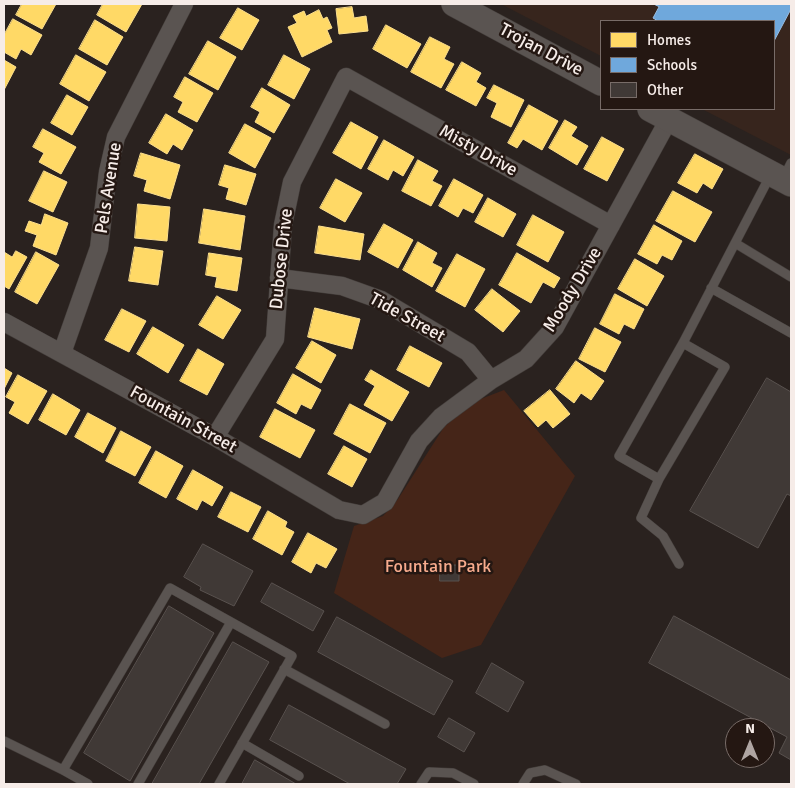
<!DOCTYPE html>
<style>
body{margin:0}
#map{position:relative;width:795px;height:788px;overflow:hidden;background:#2a221f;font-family:Signika,sans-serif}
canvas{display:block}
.frame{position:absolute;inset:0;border:5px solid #f6ece8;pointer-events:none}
.legend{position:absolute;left:600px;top:20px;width:175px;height:90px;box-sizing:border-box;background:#241712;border:1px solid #786c68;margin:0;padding:6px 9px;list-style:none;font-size:15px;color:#f6ece8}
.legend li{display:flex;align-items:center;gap:10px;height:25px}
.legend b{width:25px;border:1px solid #786c68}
.north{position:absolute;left:725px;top:718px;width:50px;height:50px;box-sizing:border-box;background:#241712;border:1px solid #786c68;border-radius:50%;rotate:0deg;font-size:14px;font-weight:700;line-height:20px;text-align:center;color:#f6ece8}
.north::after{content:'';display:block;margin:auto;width:18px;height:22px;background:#afa5a2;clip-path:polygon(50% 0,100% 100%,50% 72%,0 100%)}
</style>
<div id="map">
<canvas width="795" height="788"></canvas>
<div class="frame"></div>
<ul class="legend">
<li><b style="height:14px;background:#ffd966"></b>Homes</li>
<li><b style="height:14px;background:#6fa8dc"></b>Schools</li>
<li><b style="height:14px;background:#403936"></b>Other</li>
</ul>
<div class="north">N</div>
</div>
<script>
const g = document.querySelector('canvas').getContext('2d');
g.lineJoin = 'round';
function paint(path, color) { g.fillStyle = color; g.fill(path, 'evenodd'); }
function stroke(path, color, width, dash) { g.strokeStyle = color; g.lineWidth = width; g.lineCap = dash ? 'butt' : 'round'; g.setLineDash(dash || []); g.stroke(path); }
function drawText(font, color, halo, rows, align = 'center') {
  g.font = font + ' Signika,sans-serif'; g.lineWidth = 5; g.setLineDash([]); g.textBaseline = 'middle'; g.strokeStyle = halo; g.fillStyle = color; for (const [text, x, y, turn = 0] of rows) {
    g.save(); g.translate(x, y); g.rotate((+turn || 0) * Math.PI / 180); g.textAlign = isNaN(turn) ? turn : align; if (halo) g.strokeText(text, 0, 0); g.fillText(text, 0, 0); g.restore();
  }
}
const built = new Path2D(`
 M501 4H791V155L702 109H774V21H601V56Z`);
const green = new Path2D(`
 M504 390 575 476 481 645 442 658 334 593 354 526 383 516 398 499 444 427 473 402Z`);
const homes = new Path2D(`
 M22 4H56L42 29 16 15Z
 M103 4H142L126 32 97 15Z
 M352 7 354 18 366 16 368 31 339 34 336 9Z
 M238 8 259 20 242 50 220 38Z
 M319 10 323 19 327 17 332 28 327 30 332 42 302 57 288 27 297 23 293 16 304 11 306 16Z
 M13 19 42 35 31 55 21 49 16 59 4 52V35Z
 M95 20 123 37 107 65 79 49Z
 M386 25 421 44 407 68 373 49Z
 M430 37 450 47 444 59 454 64 441 88 411 72Z
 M208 41 236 57 218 90 189 74Z
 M76 55 106 72 89 101 60 84Z
 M284 55 310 69 294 99 268 85Z
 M4 60 16 67 4 90Z
 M462 62 481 73 476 82 486 88 476 106 446 90Z
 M185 77 213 93 197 122 178 112 183 102 174 97Z
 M494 85 524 100 511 127 491 117 497 103 487 98Z
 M262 88 290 105 274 133 255 122 260 112 251 107Z
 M67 95 88 107 72 135 51 123Z
 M529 105 558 121 542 150 523 139 517 148 508 143Z
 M166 114 193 130 182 150 173 144 167 154 149 143Z
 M565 120 577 127 571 136 588 146 577 165 549 148Z
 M351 122 378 137 361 169 333 153Z
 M245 124 271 138 255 168 229 153Z
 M43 129 76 147 61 174 39 162 44 153 33 147Z
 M602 137 624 149 607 181 584 169Z
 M384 140 414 157 403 176 393 170 388 180 368 169Z
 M141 153 180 165 170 199 144 191 147 180 134 176Z
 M695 154 723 169 712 189 703 183 697 193 678 183Z
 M418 160 438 171 432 181 442 186 431 206 402 191Z
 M225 165 256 174 246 205 226 199 229 188 219 185Z
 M44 171 67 182 53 212 29 201Z
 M336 179 362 193 345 222 320 208Z
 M454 179 483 195 473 213 463 208 458 217 439 206Z
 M673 191 712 212 695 242 656 221Z
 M488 198 516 214 503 237 475 222Z
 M138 204 170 207 167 241 135 238Z
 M204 209 245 216 240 250 199 243Z
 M45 214 68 223 56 255 33 246 37 235 25 231 29 221 41 225Z
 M533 215 564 232 548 262 517 245Z
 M384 224 413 240 398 268 368 252Z
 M654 225 682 241 672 260 662 255 657 264 638 254Z
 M319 226 364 234 360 260 315 253Z
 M418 242 437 253 432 263 442 268 432 287 403 270Z
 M135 247 163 251 158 285 129 281Z
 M16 251 27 257 9 289 4 286V252L12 257Z
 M36 252 59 265 37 304 15 292Z
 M209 253 242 258 237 291 215 287 217 277 206 275Z
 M517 253 560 278 554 288 543 282 531 303 499 285Z
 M457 254 485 269 465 307 436 291Z
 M635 259 664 276 647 306 618 289Z
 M492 289 520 311 503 332 475 310Z
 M615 294 644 309 634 329 624 324 619 334 600 324Z
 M217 296 241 310 223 339 199 325Z
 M315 308 360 319 352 349 308 337Z
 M122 309 146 321 129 352 105 340Z
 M153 327 184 345 168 373 137 354Z
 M595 328 621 342 605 372 579 359Z
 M312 341 336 355 321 383 296 368Z
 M410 346 442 363 429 387 397 370Z
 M198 349 224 364 207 395 180 381Z
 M576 361 604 381 591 400 581 393 574 403 556 389Z
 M4 368 12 373 4 389Z
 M371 370 409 392 392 421 364 405 375 386 365 380Z
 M293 374 321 390 311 409 301 404 296 414 277 403Z
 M18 375 47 391 28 424 9 413 15 402 6 397Z
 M550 390 570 414 553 428 546 420 538 427 524 411Z
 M53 394 80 410 66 435 39 420Z
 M350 404 386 423 370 453 334 434Z
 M275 409 315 430 300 458 260 437Z
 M88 413 116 428 103 453 75 437Z
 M121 431 151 447 135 476 106 461Z
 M344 446 367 459 352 487 328 474Z
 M156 451 183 466 166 498 139 483Z
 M193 470 223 487 212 506 202 500 197 510 177 499Z
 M231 492 261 507 248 532 218 517Z
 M268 511 287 522 285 527 294 532 282 555 253 539Z
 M308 533 337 549 326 568 316 563 311 573 292 562Z`);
const schools = new Path2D(`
 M654 4H791V9L774 41V21H658L653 18 659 7Z`);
const building = new Path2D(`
 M767 378 791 392V496L787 494 758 548 690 511Z
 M203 544 253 571 234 606 200 590 201 587 184 577Z
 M440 565H459V581H440Z
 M272 583 324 611 313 631 261 602Z
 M169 606 214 633 130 781 84 753Z
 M674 616 791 680V760L779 753 787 737 649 663Z
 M337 617 453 681 434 715 318 652Z
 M233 642 269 662 199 784H152Z
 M492 663 524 682 508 712 476 693Z
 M289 705 406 769 397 784H350L270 740Z
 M449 718 475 733 464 752 438 737Z
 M255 760 296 784H242Z`);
const lane = new Path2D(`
 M784 177 791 163
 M735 243 791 277
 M711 288 791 333
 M683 343 725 367 659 479 619 456 683 343 771 174
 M659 479 641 518 663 536 679 564
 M284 669 385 724
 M4 741 63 770
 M242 743 299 776
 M88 784 63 770 170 588 292 656 219 784
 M138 784 231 622
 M421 784 429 772 453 773 474 784
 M523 784 530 773 545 770 576 784`);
const street = new Path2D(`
 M279 278 342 286 381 300 468 352 491 380
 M4 322 215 437 339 510 363 515 385 502 419 441 441 417 491 380 526 359 555 327 669 119
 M62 353 99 248 108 172 116 137 184 4
 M215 437 275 339 283 225 292 182 346 77 611 225`);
const secondary = new Path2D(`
 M454 4 601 83
 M650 109 791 184`);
const streetNames = [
 ["Trojan Drive",541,50,28],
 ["Misty Drive",478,151,29],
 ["Pels Avenue",109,188,-81],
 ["Dubose Drive",282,259,-84],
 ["Moody Drive",573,290,-59],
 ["Tide Street",407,318,29],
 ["Fountain Street",183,420,29]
];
const parkNames = [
 ["Fountain Park",438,567]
];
paint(built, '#37251d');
paint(green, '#452518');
paint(homes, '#ffd966');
stroke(homes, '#fcdf8d', 1);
paint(schools, '#6fa8dc');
stroke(schools, '#98bce0', 1);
paint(building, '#403936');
stroke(building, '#59524f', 1);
stroke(lane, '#433d3a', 10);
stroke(street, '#433d3a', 19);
stroke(secondary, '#433d3a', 26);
stroke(lane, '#5a5451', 9);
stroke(street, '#5a5451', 18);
stroke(secondary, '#5a5451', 25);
drawText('18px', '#f6ece8', '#241712', streetNames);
drawText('18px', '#f7ab8d', '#241712', parkNames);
</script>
